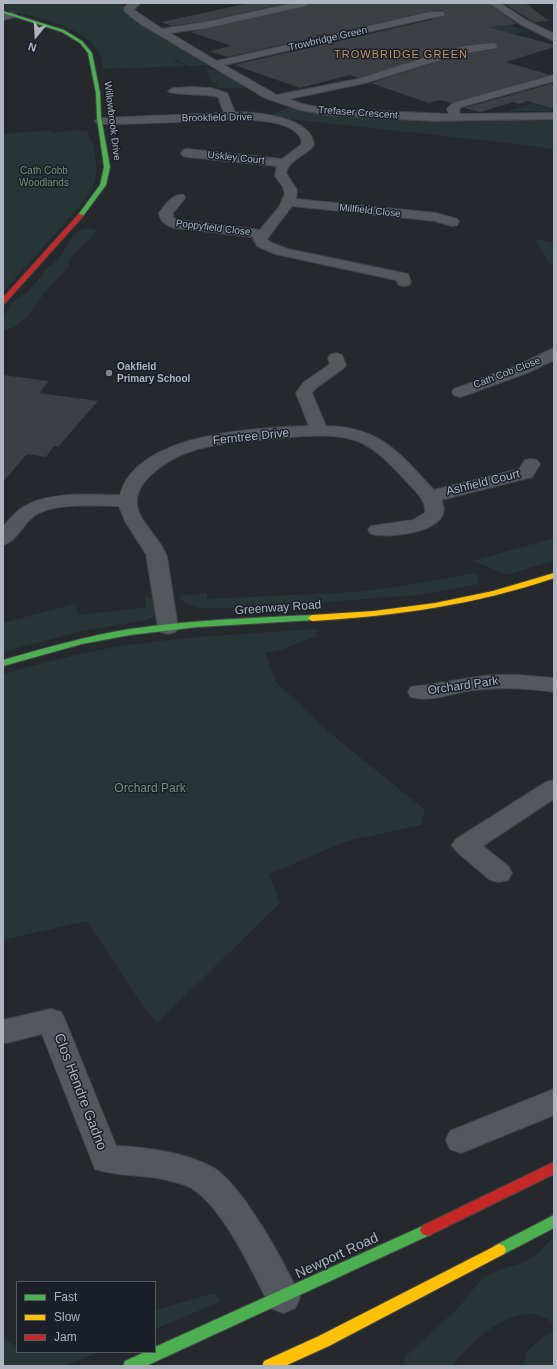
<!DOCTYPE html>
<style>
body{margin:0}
#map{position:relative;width:557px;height:1369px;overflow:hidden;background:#25292e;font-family:Arial,sans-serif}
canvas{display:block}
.frame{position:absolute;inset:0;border:4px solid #aeb4c0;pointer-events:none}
.legend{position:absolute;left:16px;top:1281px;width:140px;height:72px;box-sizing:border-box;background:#1a1f28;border:1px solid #555b65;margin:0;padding:5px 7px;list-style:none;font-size:12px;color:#aeb4c0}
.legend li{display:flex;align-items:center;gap:8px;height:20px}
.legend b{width:20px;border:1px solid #555b65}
.north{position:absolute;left:16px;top:16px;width:40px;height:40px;-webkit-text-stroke:3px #1a1f28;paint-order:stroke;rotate:198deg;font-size:11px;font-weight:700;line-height:16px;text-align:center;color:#aeb4c0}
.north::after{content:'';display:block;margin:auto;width:14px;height:18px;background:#aeb4c0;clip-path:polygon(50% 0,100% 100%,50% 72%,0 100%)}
</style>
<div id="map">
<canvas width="557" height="1369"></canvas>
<div class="frame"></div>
<ul class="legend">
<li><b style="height:5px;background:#4caf50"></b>Fast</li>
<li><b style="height:5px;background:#ffc107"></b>Slow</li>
<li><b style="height:5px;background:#c62828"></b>Jam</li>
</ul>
<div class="north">N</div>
</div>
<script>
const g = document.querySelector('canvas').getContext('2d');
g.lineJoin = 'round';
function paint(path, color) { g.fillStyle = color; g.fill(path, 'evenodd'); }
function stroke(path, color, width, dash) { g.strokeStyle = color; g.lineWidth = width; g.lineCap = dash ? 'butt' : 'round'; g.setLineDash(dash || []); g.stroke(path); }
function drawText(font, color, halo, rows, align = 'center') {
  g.font = font + ' Arial,sans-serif'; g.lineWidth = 3; g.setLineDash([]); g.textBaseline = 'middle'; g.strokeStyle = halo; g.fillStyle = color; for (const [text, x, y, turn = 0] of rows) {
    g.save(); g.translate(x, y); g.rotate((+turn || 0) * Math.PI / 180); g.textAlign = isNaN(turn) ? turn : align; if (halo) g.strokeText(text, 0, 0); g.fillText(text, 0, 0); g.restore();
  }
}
const green = new Path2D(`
 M3 3H130L126 5H117L126 6V12L131 17 212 65 189 66 176 60 173 61 186 66 103 69C102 62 102 57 98 51 82 25 31 16 3 9Z
 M508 24 525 31 511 35 479 26Z
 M207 70H219L250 88H217L216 85H220L210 81Z
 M534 103 554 111H508Z
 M290 107 313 112 554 118V150L535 146 289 119 270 115Z
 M51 130 53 133 73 130 88 131 90 142H93C96 165 101 177 87 198L3 292V134Z
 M89 228 95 230 96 232C90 242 79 247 72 256 68 259 70 263 68 267 64 273 56 279 51 285 37 300 26 327 3 331 3 322 4 315 9 307 14 300 21 296 28 291 36 284 41 275 48 267 52 264 57 261 60 257 70 244 68 231 89 228Z
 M535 239 554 243V265L549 263Z
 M554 538V561L542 564 508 575 473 561Z
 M473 573H476L479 584 418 595 247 608H199L188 604 181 600 180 596 207 593V599L356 592 422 583Z
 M145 596 153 599 158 604 156 615 147 620 82 631 3 652V623L74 604 80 615 146 607Z
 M316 629 317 636 283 649 266 653 275 681 330 733 425 810 421 825 347 841 269 874 280 903 157 1023 144 1008 87 921 3 940V674C38 664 74 654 110 648 178 636 248 634 316 629Z
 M554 1236V1325C523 1291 471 1342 451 1366H403L405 1357 459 1307 483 1277 505 1268 525 1262 539 1252Z
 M215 1293 220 1302 155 1329V1310Z
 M554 1331V1366H523L527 1351 542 1338Z
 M3 1338 17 1347V1352H99L64 1366H3Z`);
const building = new Path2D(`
 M250 3H286L206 21 172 26 161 22Z
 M311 3H488L517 24 488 27 554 45V47L506 62 550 75 451 103 440 100 429 103 371 83 456 56 496 49 498 47 496 43 492 42 466 45 358 78 350 75 300 88 234 65 443 17 446 14 443 10 430 11 227 57 210 51 232 46 190 32 305 7Z
 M503 3H525L549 21 534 22Z
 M554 83V109L528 101 519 104 514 102 480 112 464 108Z
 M3 375 49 381 39 393 98 401 58 447 54 446 46 457 27 454 3 482Z`);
const street = new Path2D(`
 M129 3H140L134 10 162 29 206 22 293 3H310L305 6 206 28 170 33 217 61 430 12H443L445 14 443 16 430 18 224 65 277 95 358 79 449 50 466 46 492 43 496 44 497 46 496 48 456 55 365 83 289 99 302 104 328 109 449 114 447 109 453 103 554 75V81L461 107 459 110 460 114 554 113V119L433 121 328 115 300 110 265 98 139 23 124 11V8Z
 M489 3H500L526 20 554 34V41L520 24Z
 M12 12 17 15 15 17 3 20V14Z
 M192 87 211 88 227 93 235 112C257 112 312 117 314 145 306 156 289 159 286 173L297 190 296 199 436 213 457 219 459 222 457 225 452 226 435 221 292 206 267 239 272 243 288 249 408 274 411 282 409 285 404 286 399 285 396 280 275 254 257 246 253 239 254 237 176 228C167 226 161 223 159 213 165 205 173 193 184 195L185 198 173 213V217L177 220 260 230 279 207 285 194 283 187 275 176 277 166 187 157 183 156 181 153 183 150 187 149 282 159 302 144C300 110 204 121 181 122 154 123 128 124 101 124L97 123 95 121 97 119 101 118 224 113 218 97C207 93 172 96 168 91L173 88Z
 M554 348V360L527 373 466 395 460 397 454 395 452 392 454 389 516 366Z
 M336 353 342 355 346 365 344 368 316 388 312 393 326 426C381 427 399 453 434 490L519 469 525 460 531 459 537 460 540 464 532 477 441 500C458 531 391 539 371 534L368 530 371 526 413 520 425 513C427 500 414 490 406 481 390 464 374 445 351 439 325 432 296 437 270 439 228 443 183 444 151 475 144 481 138 489 137 499 135 521 161 537 167 557L178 628 175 632 168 634 161 632 158 628 146 554 125 521 119 506C95 506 54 502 34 516 23 524 17 541 3 545V527C9 520 15 512 23 507 50 491 89 495 120 495 137 432 257 428 309 426L296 393 304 382 330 364 328 358 330 355Z
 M496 675H519L554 678V692C527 688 501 687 474 690 453 692 432 703 411 697L408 692 411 687C419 685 426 686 433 684 455 681 475 676 496 675Z
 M554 780V799L483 846 508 866 512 873 508 880 499 882 490 880 456 851 452 845 456 839 546 782Z
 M51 1009 61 1012 65 1020 116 1146C146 1147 188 1153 214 1168 243 1186 286 1265 300 1297L295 1308 283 1313 271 1308C252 1272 227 1213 193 1189 186 1184 175 1182 167 1180 144 1174 118 1177 95 1169L42 1034 6 1043 3 1042V1020Z
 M554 1089V1115L461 1153 450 1149 446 1140 450 1131Z`);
const fast = new Path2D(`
 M3 11 64 30 82 41 92 53 100 93 101 117 110 167 106 185 83 216 78 215 100 185 104 167 97 117 96 93 88 53 80 43 62 32 3 13Z
 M312 615 315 616 316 618 315 620 198 627 130 635 82 644 3 666V660C45 648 87 636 130 629 190 620 251 618 312 615Z
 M554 1215V1228L504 1254 499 1256 494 1254 492 1250 494 1246Z
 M427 1224 432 1226 434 1230 432 1234 146 1366H123L125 1361 145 1352H155V1347Z`);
const slow = new Path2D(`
 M554 573V578C475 605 395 616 312 621L308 618 312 615 374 611 435 603 493 591Z
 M499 1244 504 1246 506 1250 504 1254 329 1346 285 1366H262L264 1361 319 1336Z`);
const jam = new Path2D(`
 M79 214 84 215 5 303 3 304V298Z
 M554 1162V1174L432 1234 427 1236 422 1234 420 1230 422 1226Z`);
const markers = [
 [109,373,4,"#7e838d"]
];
const farStreetnames = [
 ["Trowbridge Green",328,39,-13],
 ["Trefaser Crescent",358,113,4],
 ["Brookfield Drive",217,118,-1],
 ["Willowbrook Drive",112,121,83],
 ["Uskley Court",236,158,6],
 ["Millfield Close",370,211,6],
 ["Poppyfield Close",213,228,7],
 ["Cath Cob Close",507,373,-21]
];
const farParknames = [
 ["Cath Cobb",44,171],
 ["Woodlands",44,183]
];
const farPoinames = [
 ["Oakfield",117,367],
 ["Primary School",117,379]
];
const farNeighbourhoodnames = [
 ["TROWBRIDGE GREEN",401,55]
];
const streetNames = [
 ["Ferntree Drive",251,437,-6],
 ["Ashfield Court",483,483,-14],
 ["Greenway Road",278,608,-4],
 ["Orchard Park",463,686,-8]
];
const parkNames = [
 ["Orchard Park",150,789]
];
const nearStreetnames = [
 ["Clos Hendre Gadno",80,1092,69],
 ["Newport Road",337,1256,-25]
];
paint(green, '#273536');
paint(building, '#3c3f44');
stroke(street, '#424549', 2);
stroke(fast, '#424549', 2);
stroke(slow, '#424549', 2);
stroke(jam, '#424549', 2);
paint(street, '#54575d');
paint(fast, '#4caf50');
paint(slow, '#ffc107');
paint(jam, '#c62828');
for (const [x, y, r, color] of markers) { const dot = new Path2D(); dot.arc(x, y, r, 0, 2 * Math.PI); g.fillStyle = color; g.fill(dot); stroke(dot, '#1a1f28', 1.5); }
drawText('10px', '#aeb4c0', '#1a1f28', farStreetnames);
drawText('10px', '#71937a', '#1a1f28', farParknames);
drawText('bold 10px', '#aeb4c0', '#1a1f28', farPoinames, 'left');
g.letterSpacing = '1px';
drawText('11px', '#c39366', '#1a1f28', farNeighbourhoodnames);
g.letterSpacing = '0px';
drawText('12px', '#aeb4c0', '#1a1f28', streetNames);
drawText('12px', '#71937a', '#1a1f28', parkNames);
drawText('14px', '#aeb4c0', '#1a1f28', nearStreetnames);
</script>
